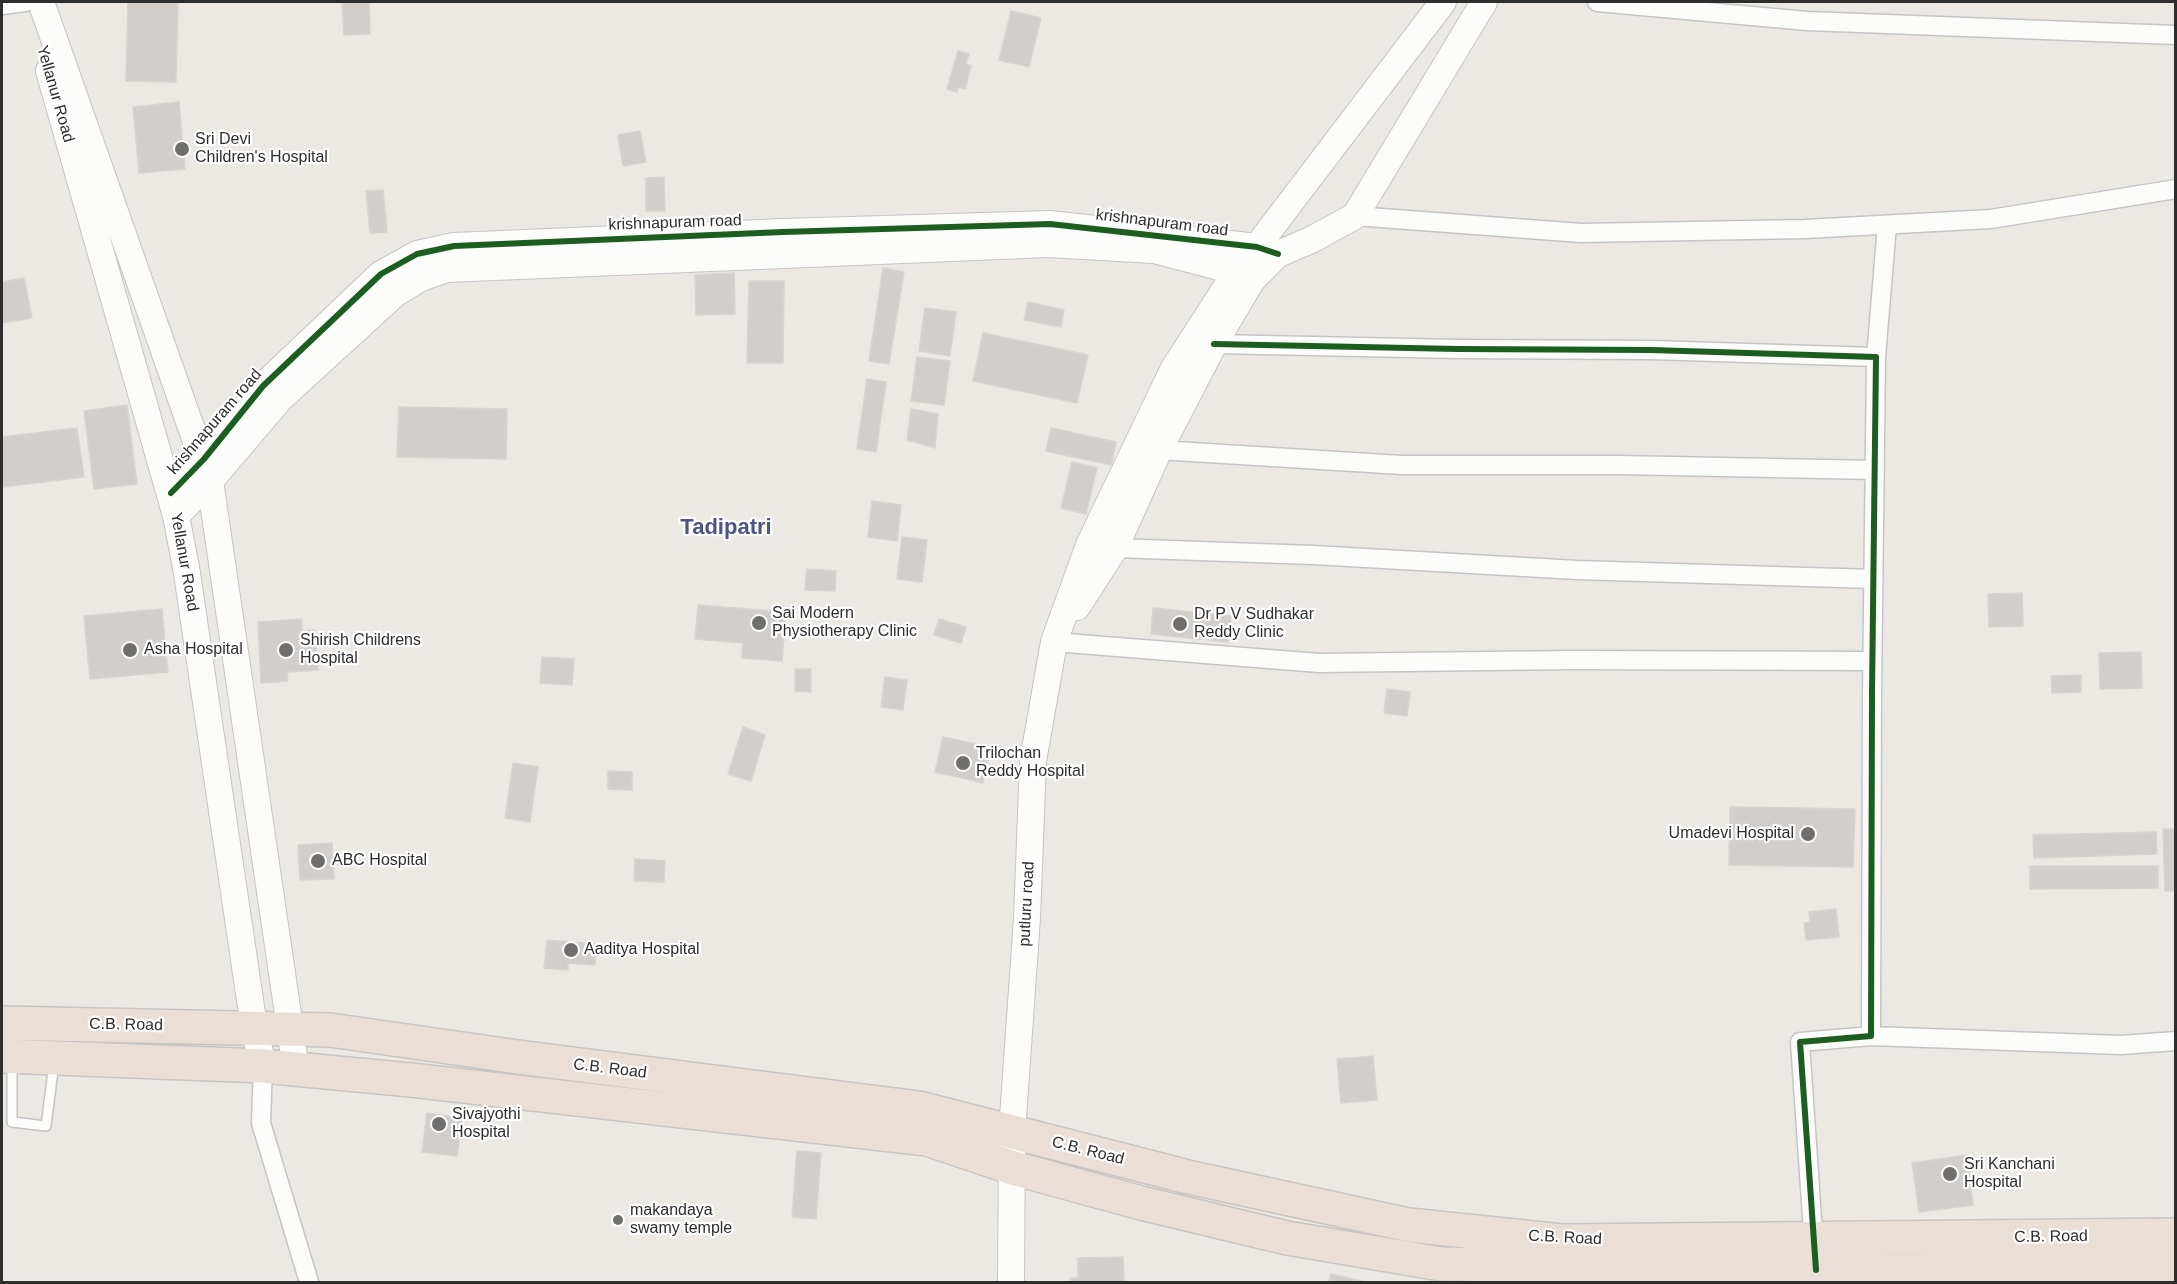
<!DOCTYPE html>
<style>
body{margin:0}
#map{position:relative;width:2177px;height:1284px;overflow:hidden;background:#ece8e4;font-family:Arial,sans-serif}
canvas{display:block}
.frame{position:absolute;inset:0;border:3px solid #2e2e2e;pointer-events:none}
</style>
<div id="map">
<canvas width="2177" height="1284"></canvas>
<div class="frame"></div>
</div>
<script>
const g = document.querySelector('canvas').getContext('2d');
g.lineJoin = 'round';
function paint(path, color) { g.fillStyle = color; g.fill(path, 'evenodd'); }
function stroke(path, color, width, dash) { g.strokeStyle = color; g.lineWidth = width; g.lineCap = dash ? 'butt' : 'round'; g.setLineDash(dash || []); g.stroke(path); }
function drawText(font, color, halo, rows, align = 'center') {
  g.font = font + ' Arial,sans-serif'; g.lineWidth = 4.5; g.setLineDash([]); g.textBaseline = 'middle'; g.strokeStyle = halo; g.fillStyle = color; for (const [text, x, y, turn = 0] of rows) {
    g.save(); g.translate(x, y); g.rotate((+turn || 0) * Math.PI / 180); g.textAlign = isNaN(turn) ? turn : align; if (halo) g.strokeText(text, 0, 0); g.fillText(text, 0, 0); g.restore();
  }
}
const building = new Path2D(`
 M128 2H178L176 82 126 81Z
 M342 2H369L370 34 344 35Z
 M1011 11 1041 18 1029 67 999 60Z
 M958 51 969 54 966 64 971 66 965 89 958 87 957 92 947 89Z
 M179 102 185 169 139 173 133 107Z
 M640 131 646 162 623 166 618 135Z
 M664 177 665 211H646V178Z
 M383 190 387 232 370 233 366 191Z
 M883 268 904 272 889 364 869 361Z
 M734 273 735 314 696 315 695 275Z
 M24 278 32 318 2 323V282Z
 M749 281H784L783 363H747Z
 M1028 302 1064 310 1061 327 1024 320Z
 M925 308 956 312 950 356 919 351Z
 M983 333 1088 355 1077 403 973 381Z
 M917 357 950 361 944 405 911 401Z
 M867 379 886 382 876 452 857 449Z
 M127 405 137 484 94 489 84 411Z
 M399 407 507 409 506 459 397 457Z
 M911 409 938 414 935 448 907 440Z
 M77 428 84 477 2 487V437Z
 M1051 428 1116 442 1111 465 1046 451Z
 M1072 462 1097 468 1086 514 1061 508Z
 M872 501 901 505 897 541 868 537Z
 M902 537 927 540 922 582 897 579Z
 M807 569 836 571 835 591 805 590Z
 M2022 593 2023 626 1989 627 1988 594Z
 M698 605 786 612 782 661 742 658 743 643 695 639Z
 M1153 608 1231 616 1228 642 1151 634Z
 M162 609 168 672 90 679 84 616Z
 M302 619V631L315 630 318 670 287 672 288 681 261 683 258 622Z
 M939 619 966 627 961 643 934 635Z
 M2141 652 2142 688 2100 689 2099 653Z
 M542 657 574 659 572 685 540 683Z
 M795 669H811V692L795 691Z
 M2081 675V692L2052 693 2051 676Z
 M885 677 907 680 903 710 881 707Z
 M1387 689 1410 692 1407 716 1384 713Z
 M743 727 765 735 751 781 728 774Z
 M943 737 991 747 983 783 935 772Z
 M513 763 538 767 530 822 505 818Z
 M608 771 632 772V790L608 789Z
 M1730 807 1855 809 1853 867 1729 865Z
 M2163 829H2176V891H2165Z
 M2156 832 2157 854 2034 858 2033 835Z
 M332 843 334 879 300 880 298 845Z
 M635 859 665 861 664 882 634 881Z
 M2030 866H2158V888L2030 889Z
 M1836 909 1839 937 1806 940 1804 923 1810 922 1809 912Z
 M547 940 596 944 595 965 568 963V970L544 968Z
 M1373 1056 1377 1100 1341 1103 1337 1059Z
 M427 1113 462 1118 457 1156 422 1152Z
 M797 1151 821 1153 816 1219 792 1217Z
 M1967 1155 1973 1205 1919 1212 1912 1163Z
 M1123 1257 1124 1282H1071V1278H1078V1258Z
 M1331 1274 1365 1282H1329Z`);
const lane = new Path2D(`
 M12 1063V1122L46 1126 54 1063`);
const street = new Path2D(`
 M1597 2 1807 21 2176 35
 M2 5 25 2
 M1355 216 1581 233 1805 229 1991 219 2176 189
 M1214 344 1458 349 1651 350 1876 357 1872 694 1871 1036 1800 1042 1814 1247
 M1876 357 1887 225
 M1159 450 1402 465H1620L1875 470
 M1115 548 1313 555 1577 570 1873 579
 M1054 642 1319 663 1572 660 1872 661
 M1871 1036 2121 1045 2176 1041
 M263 1066 261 1123 309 1282`);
const secondary = new Path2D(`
 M41 2 210 481 296 1069
 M49 71 176 516 186 567 254 1027 263 1066
 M171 493 204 459 263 386 381 274 417 254 454 246 783 232 1050 224 1257 247 1278 254
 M176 516 210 481 280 399 396 293 421 278 447 269 1048 244 1154 250 1238 272 1252 280
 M1077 607 1115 548 1159 450 1214 344 1252 280 1278 254 1311 240 1355 216 1484 2
 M1011 1282 1012 1132 1027 918 1033 761 1054 642 1089 545 1174 368 1227 286 1443 2`);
const highway = new Path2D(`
 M2 1023 330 1030 518 1057 919 1108 1188 1177 1409 1225 1562 1241 2176 1235
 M2 1056 263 1066 411 1080 927 1139 1013 1168 1141 1203 1287 1238 1441 1264 1898 1271 2176 1267`);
const cycleway = new Path2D(`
 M1214 344 1458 349 1651 350 1876 357 1872 694 1871 1036 1800 1042 1816 1270
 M171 493 204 459 263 386 381 274 417 254 454 246 783 232 1050 224 1257 247 1278 254`);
const markers = [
 [182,149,8,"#706f6e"],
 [759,623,8,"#706f6e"],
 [1180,624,8,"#706f6e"],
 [130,650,8,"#706f6e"],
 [286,650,8,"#706f6e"],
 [963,763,8,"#706f6e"],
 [1808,834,8,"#706f6e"],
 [318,861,8,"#706f6e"],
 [571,950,8,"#706f6e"],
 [439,1124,8,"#706f6e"],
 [1950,1174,8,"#706f6e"],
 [618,1220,6,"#706f6e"]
];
const streetNames = [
 ["Yellanur Road",55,94,74],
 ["krishnapuram road",675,223,-2],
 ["krishnapuram road",1162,223,7],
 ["krishnapuram road",215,422,-49],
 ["Yellanur Road",184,562,80],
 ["putluru road",1027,904,-87],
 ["C.B. Road",126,1025,1],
 ["C.B. Road",610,1069,7],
 ["C.B. Road",1088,1151,14],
 ["C.B. Road",2051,1237,-1],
 ["C.B. Road",1565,1238,3]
];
const poiNames = [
 ["Sri Devi",195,140],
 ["Children's Hospital",195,158],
 ["Sai Modern",772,614],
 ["Physiotherapy Clinic",772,632],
 ["Dr P V Sudhakar",1194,615],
 ["Reddy Clinic",1194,633],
 ["Shirish Childrens",300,641],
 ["Hospital",300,659],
 ["Asha Hospital",144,650],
 ["Trilochan",976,754],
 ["Reddy Hospital",976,772],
 ["Umadevi Hospital",1794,834,"right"],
 ["ABC Hospital",332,861],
 ["Aaditya Hospital",584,950],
 ["Sivajyothi",452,1115],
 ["Hospital",452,1133],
 ["Sri Kanchani",1964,1165],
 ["Hospital",1964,1183],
 ["makandaya",630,1211],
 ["swamy temple",630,1229]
];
const districtNames = [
 ["Tadipatri",726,528]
];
paint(building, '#d1cecb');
stroke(building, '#d7d4d0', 1.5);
stroke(lane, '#c5c4c5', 12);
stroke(street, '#c5c4c5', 21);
stroke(secondary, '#c5c4c5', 28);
stroke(highway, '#c6c5c4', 36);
stroke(lane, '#fcfcfb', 9);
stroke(street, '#fcfcfb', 18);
stroke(secondary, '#fcfcfb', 26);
stroke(highway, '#eadfd6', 33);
stroke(cycleway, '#1b5e20', 6);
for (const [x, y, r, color] of markers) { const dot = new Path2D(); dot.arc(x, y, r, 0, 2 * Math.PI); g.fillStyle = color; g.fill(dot); stroke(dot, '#fff', 2); }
drawText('16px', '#2e2e2e', '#fff', streetNames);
drawText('16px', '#2e2e2e', '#fff', poiNames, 'left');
drawText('bold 22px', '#4d5680', '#fff', districtNames);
</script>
